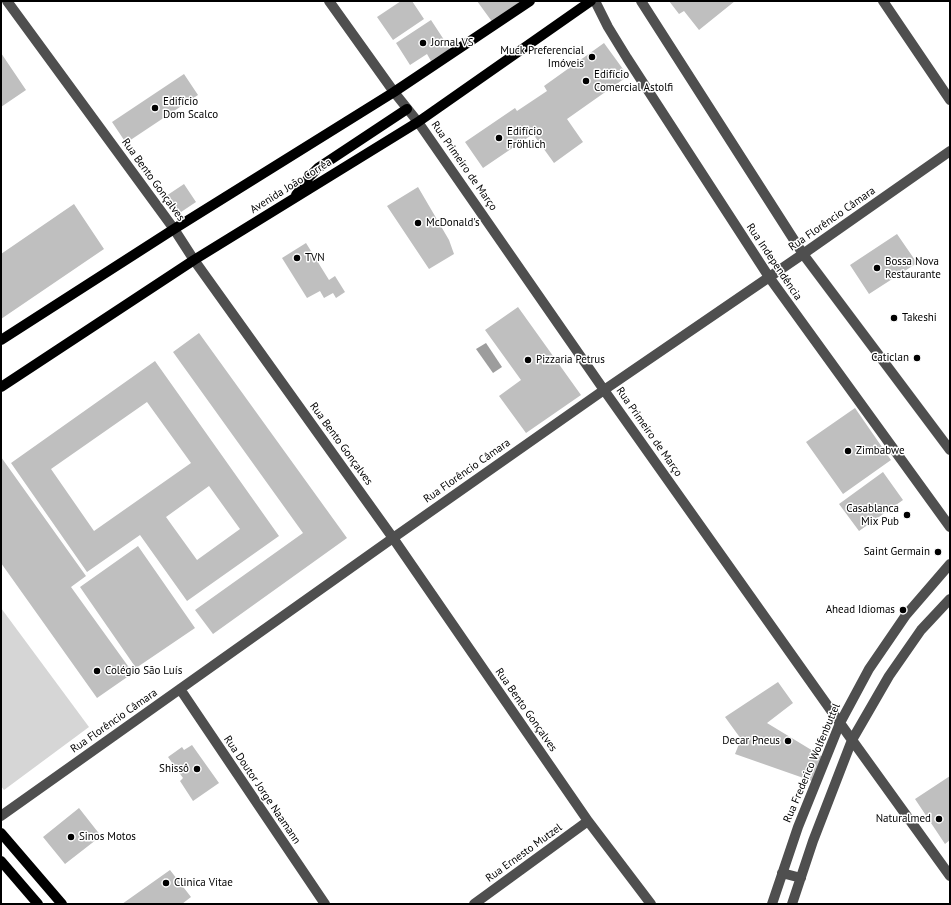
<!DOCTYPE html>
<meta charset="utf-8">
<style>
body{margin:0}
#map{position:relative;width:951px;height:905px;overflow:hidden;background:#fff;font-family:"PT Sans",sans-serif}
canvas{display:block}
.frame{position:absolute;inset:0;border:2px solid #000;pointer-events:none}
</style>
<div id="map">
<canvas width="951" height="905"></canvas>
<div class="frame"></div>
</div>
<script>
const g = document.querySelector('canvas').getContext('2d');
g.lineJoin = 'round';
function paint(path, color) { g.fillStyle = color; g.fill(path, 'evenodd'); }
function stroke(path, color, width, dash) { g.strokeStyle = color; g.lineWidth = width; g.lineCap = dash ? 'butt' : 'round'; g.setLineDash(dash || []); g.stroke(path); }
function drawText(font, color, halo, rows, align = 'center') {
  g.font = font + ' "PT Sans",sans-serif'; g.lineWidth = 3; g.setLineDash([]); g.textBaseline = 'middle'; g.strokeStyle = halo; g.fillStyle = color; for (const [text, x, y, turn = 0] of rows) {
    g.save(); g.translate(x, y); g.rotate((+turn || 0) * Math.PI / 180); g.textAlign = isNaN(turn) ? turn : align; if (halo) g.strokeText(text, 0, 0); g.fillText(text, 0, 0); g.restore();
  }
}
const green = new Path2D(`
 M1 608 89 727 4 790 1 786Z`);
const water = new Path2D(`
 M486 343 502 367 493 373 476 349Z`);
const building = new Path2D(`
 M401 1H412L424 19 393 40 377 17Z
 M477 1H521L493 23Z
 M669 1H720V2L722 1H735L699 30 684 11 679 14Z
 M431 20 450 49 431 61 427 54 410 65 396 43Z
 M604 43 628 76 567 119 583 142 554 163 533 134 483 168 465 142 515 108 517 111 547 91 544 86Z
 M1 53 26 90 1 107Z
 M184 74 198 95 126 143 112 122Z
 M184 184 196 202 178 214 166 196Z
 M418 187 449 240 454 254 429 269 387 206Z
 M74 204 104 249 1 319V254Z
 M897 234 917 263 869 294 850 265Z
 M306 243 329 280 335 276 345 292 336 298 333 293 324 298 320 291 307 298 282 258Z
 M518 307 581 395 526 433 499 396 521 380 485 330Z
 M199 333 347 538 213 634 195 610 303 533 173 352Z
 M155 361 279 536 187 601 140 535 87 572 11 463ZM147 402 191 463 94 531 51 469ZM209 486 240 529 197 560 166 517Z
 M855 408 891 460 843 494 806 442Z
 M1 457 86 576 71 587 133 673 97 698 1 563Z
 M883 472 903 500 859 531 839 504Z
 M138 546 195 628 136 668 80 587Z
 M778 682 793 703 767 723 823 757 812 781 735 754 741 739 725 717Z
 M192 745 219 783 193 801 180 781 183 778 168 757 182 747 184 750Z
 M950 776V840L945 844 915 799Z
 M79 808 101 836 65 864 43 837Z
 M170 870 191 897 182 904H122Z`);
const minor = new Path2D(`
 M7 1 174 229 194 260 393 538 588 821 651 904
 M329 1 394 92 418 122 604 390 852 740 950 876
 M595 1 608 27 627 58 769 277 950 527
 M641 1 803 254 950 450
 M883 1 950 100
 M180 689 325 904
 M1 816 393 538 604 390 803 254 950 151
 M782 873 801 878
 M474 904 588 821
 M772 904 798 827 840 723 869 669 906 615 950 564
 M792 904 813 841 852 740 889 676 921 630 950 599`);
const major = new Path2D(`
 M296 195 309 177 318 168 407 109
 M1 340 174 229 394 92 530 1
 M1 387 194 260 418 122 591 1
 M1 833 62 904
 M1 861 38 904`);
const markers = [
 [423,43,4,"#000"],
 [592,57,4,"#000"],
 [586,81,4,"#000"],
 [155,108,4,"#000"],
 [499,138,4,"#000"],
 [418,223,4,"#000"],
 [297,258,4,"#000"],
 [877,268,4,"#000"],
 [894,318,4,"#000"],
 [917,358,4,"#000"],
 [528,360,4,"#000"],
 [848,451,4,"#000"],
 [907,515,4,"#000"],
 [938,552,4,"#000"],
 [903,610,4,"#000"],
 [97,671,4,"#000"],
 [788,741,4,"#000"],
 [197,769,4,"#000"],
 [939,819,4,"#000"],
 [71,837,4,"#000"],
 [166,883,4,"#000"]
];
const poiNames = [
 ["Jornal VS",431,43],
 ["Muck Preferencial",584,51,"right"],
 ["Imóveis",584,64,"right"],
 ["Edifício",594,75],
 ["Comercial Astolfi",594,88],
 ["Edifício",163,102],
 ["Dom Scalco",163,115],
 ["Edifício",507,132],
 ["Fröhlich",507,145],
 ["McDonald's",426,223],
 ["TVN",305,258],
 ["Bossa Nova",885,262],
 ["Restaurante",885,275],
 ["Takeshi",902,318],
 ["Caticlan",909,358,"right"],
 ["Pizzaria Petrus",536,360],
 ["Zimbabwe",856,451],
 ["Casablanca",899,509,"right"],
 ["Mix Pub",899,522,"right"],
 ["Saint Germain",930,552,"right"],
 ["Ahead Idiomas",895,610,"right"],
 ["Colégio São Luís",105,671],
 ["Decar Pneus",780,741,"right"],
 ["Shissô",189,769,"right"],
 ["Naturalmed",931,819,"right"],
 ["Sinos Motos",79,837],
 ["Clinica Vitae",174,883]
];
const streetNames = [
 ["Rua Primeiro de Março",464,166,55],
 ["Rua Bento Gonçalves",153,180,54],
 ["Avenida João Corrêa",291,186,-32],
 ["Rua Florêncio Câmara",832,219,-35],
 ["Rua Independência",774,262,56],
 ["Rua Primeiro de Março",649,432,55],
 ["Rua Bento Gonçalves",341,444,54],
 ["Rua Florêncio Câmara",467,471,-35],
 ["Rua Bento Gonçalves",526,710,55],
 ["Rua Florêncio Câmara",114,721,-35],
 ["Rua Frederico Wolfenbuttel",812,763,-67],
 ["Rua Doutor Jorge Naamann",262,790,56],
 ["Rua Ernesto Mutzel",524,853,-36]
];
paint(green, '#d6d6d6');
paint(water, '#9d9d9d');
paint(building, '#bfbfbf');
stroke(minor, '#4f4f4f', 10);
stroke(major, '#000', 10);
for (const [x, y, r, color] of markers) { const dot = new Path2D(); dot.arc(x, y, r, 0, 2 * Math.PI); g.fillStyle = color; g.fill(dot); stroke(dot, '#fff', 1.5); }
drawText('11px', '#000', '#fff', poiNames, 'left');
drawText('11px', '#000', '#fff', streetNames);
</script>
